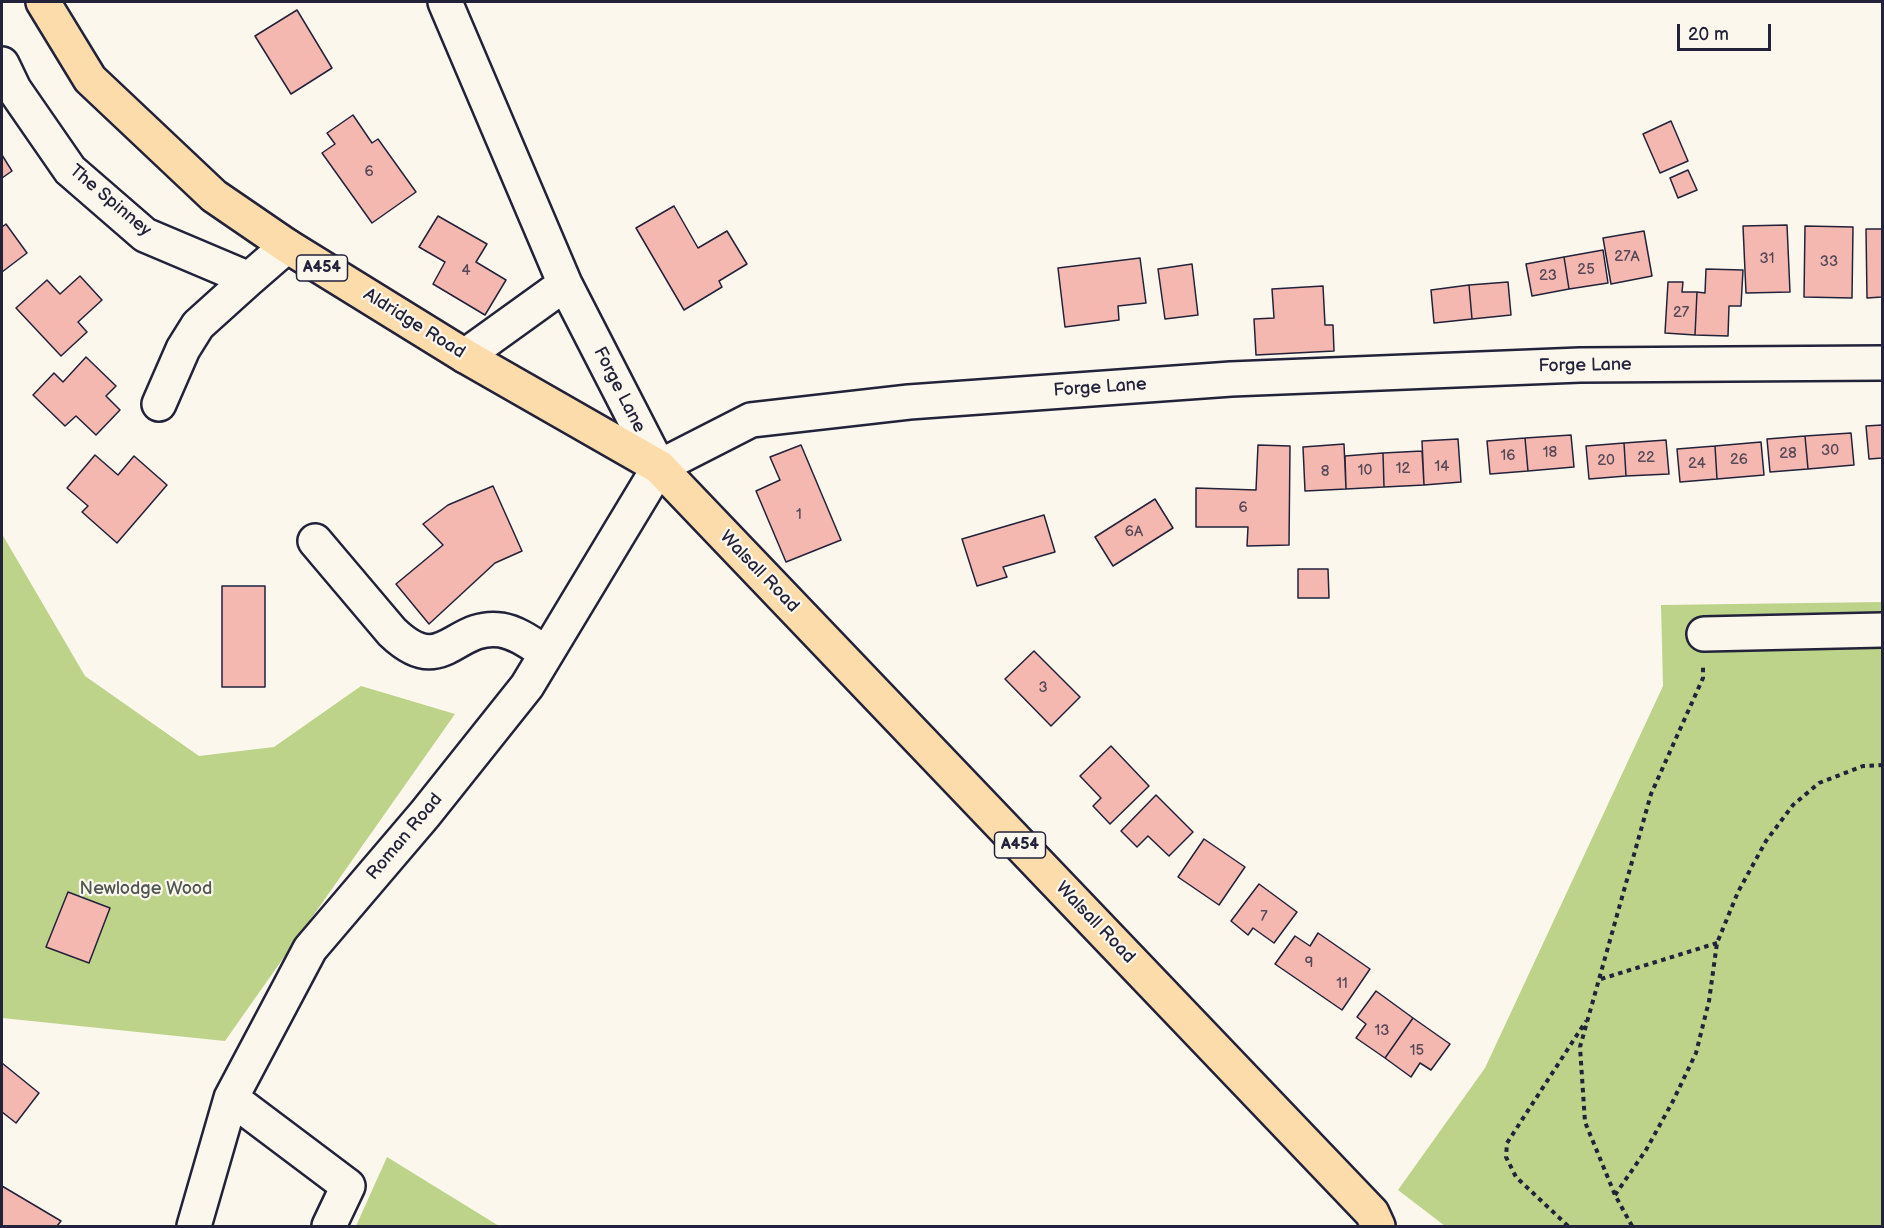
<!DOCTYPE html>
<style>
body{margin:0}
#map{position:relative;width:1884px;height:1228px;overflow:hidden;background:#fbf7ec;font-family:"Balsamiq Sans",sans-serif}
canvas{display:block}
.frame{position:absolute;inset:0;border:3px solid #22223b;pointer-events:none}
.scale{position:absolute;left:1677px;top:24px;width:94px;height:27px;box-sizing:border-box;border:3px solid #22223b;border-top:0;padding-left:8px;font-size:18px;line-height:21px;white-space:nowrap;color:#22223b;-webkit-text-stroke:4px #fbf7ec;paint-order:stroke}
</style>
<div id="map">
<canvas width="1884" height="1228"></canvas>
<div class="frame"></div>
<div class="scale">20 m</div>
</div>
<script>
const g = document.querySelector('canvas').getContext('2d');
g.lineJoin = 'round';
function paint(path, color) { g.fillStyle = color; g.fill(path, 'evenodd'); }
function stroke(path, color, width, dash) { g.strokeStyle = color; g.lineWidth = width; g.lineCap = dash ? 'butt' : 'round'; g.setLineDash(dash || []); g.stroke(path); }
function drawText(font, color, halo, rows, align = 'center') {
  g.font = font + ' "Balsamiq Sans",sans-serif'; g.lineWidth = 4.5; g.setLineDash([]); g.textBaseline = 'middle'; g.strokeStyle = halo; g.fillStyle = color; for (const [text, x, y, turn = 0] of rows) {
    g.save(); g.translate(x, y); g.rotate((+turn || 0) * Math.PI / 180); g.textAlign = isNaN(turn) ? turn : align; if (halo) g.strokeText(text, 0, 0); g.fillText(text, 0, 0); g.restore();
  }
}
const green = new Path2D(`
 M2 534 85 676 199 756 274 747 361 686 455 714 225 1041 2 1018Z
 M1882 602V1226H1445L1398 1190 1485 1068 1663 686 1661 605Z
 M387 1157 499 1226H356Z`);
const building = new Path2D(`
 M297 10 332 68 291 94 255 36Z
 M353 115 372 143 378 139 416 192 372 223 322 153 335 144 327 133Z
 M1671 121 1688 161 1660 173 1643 134Z
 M2 155 12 171 2 178Z
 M1688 170 1697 190 1678 198 1670 178Z
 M674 206 698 248 727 231 747 264 719 281 722 287 684 310 636 228Z
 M438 216 487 244 476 262 506 280 485 315 433 284 445 262 419 247Z
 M6 224 27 253 2 272V227Z
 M1787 225 1790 292 1746 293 1743 226Z
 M1805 226 1853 227 1852 298 1804 297Z
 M1866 229H1882V297L1867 298Z
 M1644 231 1652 276 1611 284 1603 238Z
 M1603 250 1608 283 1569 289 1564 257Z
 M1564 257 1569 289 1532 296 1526 264Z
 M1140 258 1146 303 1118 306 1119 320 1065 327 1058 268Z
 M1192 264 1198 315 1165 319 1158 269Z
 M1706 269 1743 270 1741 306H1729L1728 336 1695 335 1697 292 1705 293Z
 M80 276 102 300 78 322 87 332 61 356 16 308 47 280 60 294Z
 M1508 282 1511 315 1472 319 1469 285Z
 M1668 282H1683L1682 292H1697L1695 335 1665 333Z
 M1469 285 1472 319 1434 323 1431 290Z
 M1323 286 1325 325H1333L1334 351 1256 355 1254 319 1274 318 1272 289Z
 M86 357 116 386 106 396 120 410 96 435 76 416 65 426 33 395 54 373 63 382Z
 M1882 425V458L1869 459 1866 426Z
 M1851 433 1854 465 1808 469 1805 436Z
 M1571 435 1574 467 1528 471 1525 438Z
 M1805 436 1808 469 1770 472 1767 439Z
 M1525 438 1528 471 1490 474 1487 441Z
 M1458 439 1461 482 1424 485 1422 441Z
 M1666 440 1669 474 1626 476 1624 443Z
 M1761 442 1764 475 1717 479 1715 446Z
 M1624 443 1626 476 1589 479 1586 446Z
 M1344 444 1346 489 1305 491 1303 447Z
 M801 445 841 540 786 562 756 491 780 480 770 457Z
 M1258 445 1290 446 1289 545 1247 546 1248 527H1196V488L1256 490Z
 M1715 446 1717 479 1680 482 1677 449Z
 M1422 451 1424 485 1384 487 1383 453Z
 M1383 453 1384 487 1346 489 1345 456Z
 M95 455 118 475 134 456 167 485 117 543 82 512 88 506 67 488Z
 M493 486 522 551 495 563 429 624 396 584 443 545 423 524 448 505Z
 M1155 499 1173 528 1113 566 1095 537Z
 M1044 515 1055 552 1003 567 1007 577 977 586 962 539Z
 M1298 569H1328L1329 598H1298Z
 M222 586H265V687H222Z
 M1034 651 1080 697 1051 726 1005 679Z
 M1111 746 1149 786 1110 824 1093 806 1101 798 1080 776Z
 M1156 795 1193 832 1169 856 1148 836 1137 847 1121 831Z
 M1204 839 1245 867 1219 905 1178 877Z
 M1259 884 1297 912 1274 943 1253 928 1248 935 1231 921Z
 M68 892 110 908 89 963 46 947Z
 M1318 933 1370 969 1342 1010 1275 964 1295 936 1310 946Z
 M1376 991 1413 1018 1385 1058 1356 1038 1366 1024 1357 1017Z
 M1413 1018 1450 1044 1431 1070 1420 1063 1411 1077 1385 1058Z
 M2 1063 39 1093 16 1123 2 1112Z
 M2 1186 61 1221 57 1226H2Z`);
const path = new Path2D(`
 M1601 979 1717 943
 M1615 1195 1646 1150 1673 1101 1696 1053 1709 1001 1717 943 1738 892 1766 841 1793 805 1819 783 1863 766 1882 765
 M1568 1226 1516 1177 1506 1157 1507 1143 1586 1021
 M1632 1226 1615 1195 1585 1122 1580 1047 1651 794 1703 678V664`);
const minor = new Path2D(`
 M445 2 565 284
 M2 64 14 89 70 170 145 235 249 279 287 246
 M465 356 565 284 659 467
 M159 404 183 349 198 325 249 279
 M659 467 751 420 909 402 1231 379 1580 365 1882 363
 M315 541 392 632C443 681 453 623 501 630 518 633 532 644 546 653
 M1704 634 1882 630
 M231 1098 348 1186 329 1226
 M194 1226 231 1098 310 949 425 814 527 686 659 467`);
const major = new Path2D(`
 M43 2 90 79 214 196 287 246 465 356 659 467 1372 1213 1378 1226`);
const numberNames = [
 ["6",369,172],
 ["27A",1627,257],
 ["31",1767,259],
 ["33",1829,262],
 ["25",1586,270],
 ["4",466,271],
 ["23",1548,276],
 ["27",1681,313],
 ["30",1830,451],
 ["18",1550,453],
 ["28",1788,454],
 ["16",1508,456],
 ["22",1646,458],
 ["26",1739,460],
 ["20",1606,461],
 ["24",1697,464],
 ["14",1442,467],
 ["12",1403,469],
 ["10",1365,471],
 ["8",1325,472],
 ["6",1243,508],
 ["1",799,515],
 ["6A",1134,532],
 ["3",1043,688],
 ["7",1264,917],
 ["9",1309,963],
 ["11",1342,984],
 ["13",1382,1031],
 ["15",1417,1051]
];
const shields = [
 [322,268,51],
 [1020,845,51]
];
const shieldNames = [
 ["A454",322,268],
 ["A454",1020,845]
];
const streetNames = [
 ["The Spinney",110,201,40],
 ["Aldridge Road",414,324,32],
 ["Forge Lane",1585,366,-1],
 ["Forge Lane",1100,388,-4],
 ["Forge Lane",619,390,63],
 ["Walsall Road",759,572,46],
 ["Roman Road",405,837,-50],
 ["Walsall Road",1095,923,46]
];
const parkNames = [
 ["Newlodge Wood",146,889]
];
paint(green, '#bdd389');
paint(building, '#f4b8b0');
stroke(building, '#22223b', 1.5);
stroke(minor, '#22223b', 38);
stroke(major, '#22223b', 38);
stroke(path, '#22223b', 4, [4.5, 4.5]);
stroke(minor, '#fbf7ec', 33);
stroke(major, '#fddcac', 33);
drawText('15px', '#564858', null, numberNames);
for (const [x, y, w] of shields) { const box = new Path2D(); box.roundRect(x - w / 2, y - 13, w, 26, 4.5); g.fillStyle = '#fbf7ec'; g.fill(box); stroke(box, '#22223b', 1.5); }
drawText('bold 16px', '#22223b', null, shieldNames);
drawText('18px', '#22223b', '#fbf7ec', streetNames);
drawText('18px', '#505752', '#fbf7ec', parkNames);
</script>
